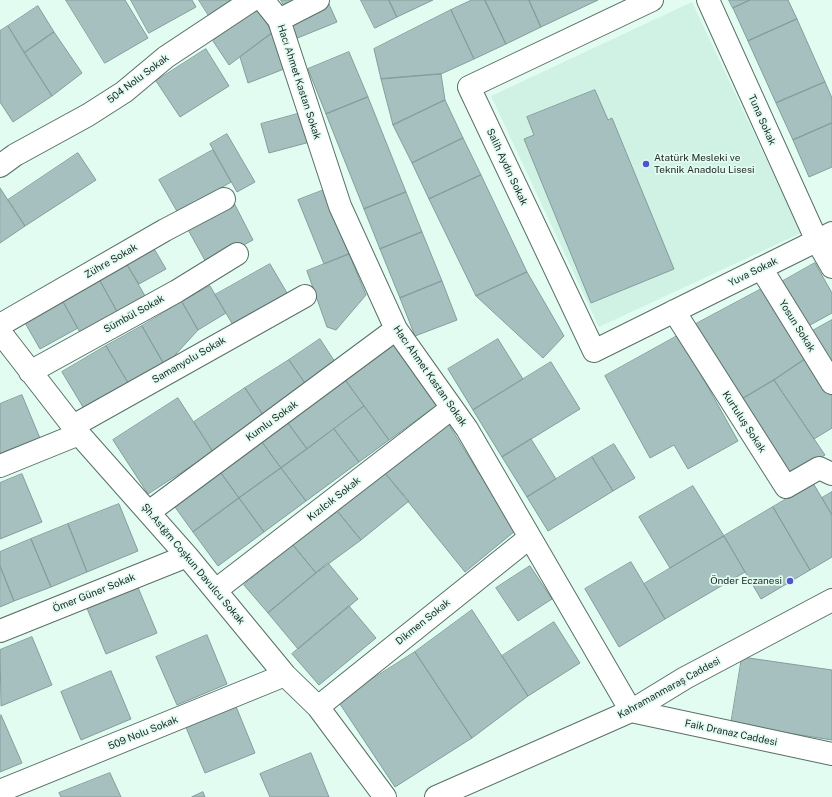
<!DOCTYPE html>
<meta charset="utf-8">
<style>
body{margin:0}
canvas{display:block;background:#e2fcf2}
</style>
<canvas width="832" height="797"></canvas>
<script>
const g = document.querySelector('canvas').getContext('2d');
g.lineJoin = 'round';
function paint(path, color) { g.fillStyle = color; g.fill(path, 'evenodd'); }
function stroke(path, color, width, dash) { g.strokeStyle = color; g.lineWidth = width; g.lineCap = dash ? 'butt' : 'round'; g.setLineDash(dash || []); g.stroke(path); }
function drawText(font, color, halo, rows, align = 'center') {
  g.font = font + ' "Public Sans",sans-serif'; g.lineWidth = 3.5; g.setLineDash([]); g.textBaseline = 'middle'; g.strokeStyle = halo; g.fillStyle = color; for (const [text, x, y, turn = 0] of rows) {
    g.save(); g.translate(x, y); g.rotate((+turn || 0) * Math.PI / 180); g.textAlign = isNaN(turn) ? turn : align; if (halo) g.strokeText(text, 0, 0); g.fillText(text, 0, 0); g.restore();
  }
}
const built = new Path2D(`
 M692 2 801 233 599 327 491 96Z`);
const building = new Path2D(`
 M66 0H125L148 38 105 63Z
 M131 0H192L196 7 149 33Z
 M199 0H237L211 19Z
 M281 0H303L286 9Z
 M361 0H389L397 17 375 28Z
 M389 0H433L397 17Z
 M472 0H485L506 44 474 59 451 10Z
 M485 0H529L541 27 506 44Z
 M529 0H598L541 27Z
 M729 0H750L733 8Z
 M750 0H788L797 19 748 41 733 8Z
 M328 2 337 22 295 39 286 19Z
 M38 6 54 32 24 53 8 26Z
 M258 7 272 33 229 65 213 41Z
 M451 10 474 59 441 74 381 79 374 49Z
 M797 19 825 82 776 103 748 41Z
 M8 26 52 96 13 122 0 102V31Z
 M54 32 82 73 52 96 24 53Z
 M272 33 284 69 248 83 240 57Z
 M206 49 229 86 180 117 156 81Z
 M349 52 368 97 326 114 308 69Z
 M441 74 445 100 393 125 381 79Z
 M825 82 832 98V123L793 140 776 103Z
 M595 90 608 120 612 118 674 269 591 303 524 139 534 135 527 117Z
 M368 97 406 192 364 209 326 114Z
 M445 100 463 138 412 163 393 125Z
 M301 113 310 142 269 153 261 124Z
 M832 123V167L809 177 793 140Z
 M227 134 255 182 237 192 210 144Z
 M463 138 481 175 429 199 412 163Z
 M213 150 231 182 178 213 159 180Z
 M78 153 96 180 25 226 8 200Z
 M481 175 527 272 476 296 429 199Z
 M0 188 25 226 0 243Z
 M324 190 349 254 324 264 298 200Z
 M406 192 422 232 380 249 364 209Z
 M233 201 253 240 207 264 186 226Z
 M422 232 442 281 400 298 380 249Z
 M153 247 166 269 139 284 126 263Z
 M349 254 366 295 336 330 327 327 307 271Z
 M126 263 148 301 120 317 99 279Z
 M815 263 832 293V313L801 330 776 285Z
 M270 264 290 298 236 330 215 295Z
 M527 272 564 336 543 358 476 296Z
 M99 279 120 317 83 338 62 300Z
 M442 281 457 320 415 336 400 298Z
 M210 286 226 313 198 330 182 302Z
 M767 286 811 355 774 380 737 402 694 325Z
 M62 300 78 328 40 349 24 321Z
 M182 302 198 330 165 366 142 326Z
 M832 320V373L807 334Z
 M142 326 165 366 130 386 106 346Z
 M679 335 738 441 688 469 674 445 650 458 605 376Z
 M320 339 339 368 309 389 289 360Z
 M498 339 523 379 473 410 448 369Z
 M396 344 440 403 389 440 346 381Z
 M106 346 130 386 86 412 62 372Z
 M811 355 832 389V428L814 439 774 380Z
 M289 360 309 389 265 418 245 388Z
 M551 362 580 409 502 457 473 410Z
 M774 380 825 455 788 476 737 402Z
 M346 381 364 406 307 449 288 423Z
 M245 388 265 418 213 452 194 422Z
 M22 395 42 443 0 461V404Z
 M178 398 213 452 148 494 113 440Z
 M364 406 389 440 359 462 334 429Z
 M288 423 307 449 281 468 262 442Z
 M449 425 515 531 465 572 385 473Z
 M334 429 359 462 306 501 281 468Z
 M531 439 556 479 527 497 502 457Z
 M262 442 281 468 239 498 221 473Z
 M614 444 635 478 613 491 592 457Z
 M592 457 613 491 548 531 527 497Z
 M281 468 306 501 264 532 239 498Z
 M221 473 239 498 193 532 175 507Z
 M385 473 409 501 361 540 338 512Z
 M22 474 42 522 0 539V483Z
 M813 483 832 515V557L810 570 773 507Z
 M693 486 724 536 670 568 639 517Z
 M832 492V515L822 498Z
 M239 498 264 532 218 566 193 532Z
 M119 504 138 551 87 572 68 524Z
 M773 507 810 570 761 599 724 536Z
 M338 512 361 540 316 573 293 545Z
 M68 524 87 572 51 587 31 539Z
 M724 536 745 572 665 619 644 584Z
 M31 539 51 587 14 601 0 566V552Z
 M293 545 316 573 268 613 244 585Z
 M631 562 665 619 619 647 585 589Z
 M328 563 358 599 298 649 268 613Z
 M0 566 14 601 0 607Z
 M530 566 552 599 518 621 496 588Z
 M137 585 157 633 106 654 86 606Z
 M349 606 376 638 319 685 292 654Z
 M472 610 528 696 472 738 415 652Z
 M554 622 580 663 528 696 502 656Z
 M207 635 227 684 177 705 156 657Z
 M32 637 52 685 1 706 0 650Z
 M415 652 472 738 395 787 338 701Z
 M742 657 832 670V740L731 724Z
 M111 671 131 719 81 740 61 692Z
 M235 704 255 753 205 773 185 725Z
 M1 715 22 763 0 772V716Z
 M311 753 329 797H270L260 774Z
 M110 773 121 797H61L59 793Z
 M203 792 205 797H192Z`);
const street = new Path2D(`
 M263 0 279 20 340 206 396 329 467 429 631 711
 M652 0 469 87 594 351 832 233
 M708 0 817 241 832 267
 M279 20 318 0
 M0 166 15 155 88 115 124 92 166 57 252 0
 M761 268 832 383
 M674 311 786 487 819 468 832 474
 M0 325 165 230 224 199
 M0 332 79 434 187 556 285 675 318 707 385 797
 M30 372 177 291 237 254
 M73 426 305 296
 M0 466 79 434
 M149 512 396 329
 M216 590 452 408
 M0 631 187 556
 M318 707 529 538
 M0 791 285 675`);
const secondary = new Path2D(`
 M631 711 832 754
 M436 797 631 711 685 678 832 600`);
const markers = [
 [646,164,4,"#4f56cc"],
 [790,581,4,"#4f56cc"]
];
const streetNames = [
 ["504 Nolu Sokak",138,79,-37],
 ["Hacı Ahmet Kastan Sokak",299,82,72],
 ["Tuna Sokak",762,120,66],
 ["Salih Aydın Sokak",507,167,65],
 ["Zühre Sokak",111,261,-30],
 ["Yuva Sokak",753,272,-26],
 ["Sümbül Sokak",134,314,-29],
 ["Yosun Sokak",797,326,58],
 ["Samanyolu Sokak",189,360,-30],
 ["Hacı Ahmet Kastan Sokak",430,376,55],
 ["Kumlu Sokak",272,421,-36],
 ["Kurtuluş Sokak",744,422,57],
 ["Kızılcık Sokak",334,499,-38],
 ["Şh.Astğm Coşkun Davulcu Sokak",193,564,50],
 ["Ömer Güner Sokak",94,593,-22],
 ["Dikmen Sokak",423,622,-39],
 ["Kahramanmaraş Caddesi",669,688,-29],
 ["509 Nolu Sokak",143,733,-22],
 ["Faik Dranaz Caddesi",731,733,12]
];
const poiNames = [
 ["Atatürk Mesleki ve",654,158],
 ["Teknik Anadolu Lisesi",654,170],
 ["Önder Eczanesi",782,581,"right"]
];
paint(built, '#d0f2e5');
paint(building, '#a5c0be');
stroke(building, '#839e9c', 1);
stroke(street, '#597067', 24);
stroke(secondary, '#597067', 24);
stroke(street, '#fff', 22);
stroke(secondary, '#fff', 22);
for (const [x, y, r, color] of markers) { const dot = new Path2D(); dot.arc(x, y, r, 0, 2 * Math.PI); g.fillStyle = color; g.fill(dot); stroke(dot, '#e2fcf2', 1.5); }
drawText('10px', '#222b28', '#e2fcf2', streetNames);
drawText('10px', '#222b28', '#e2fcf2', poiNames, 'left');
</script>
